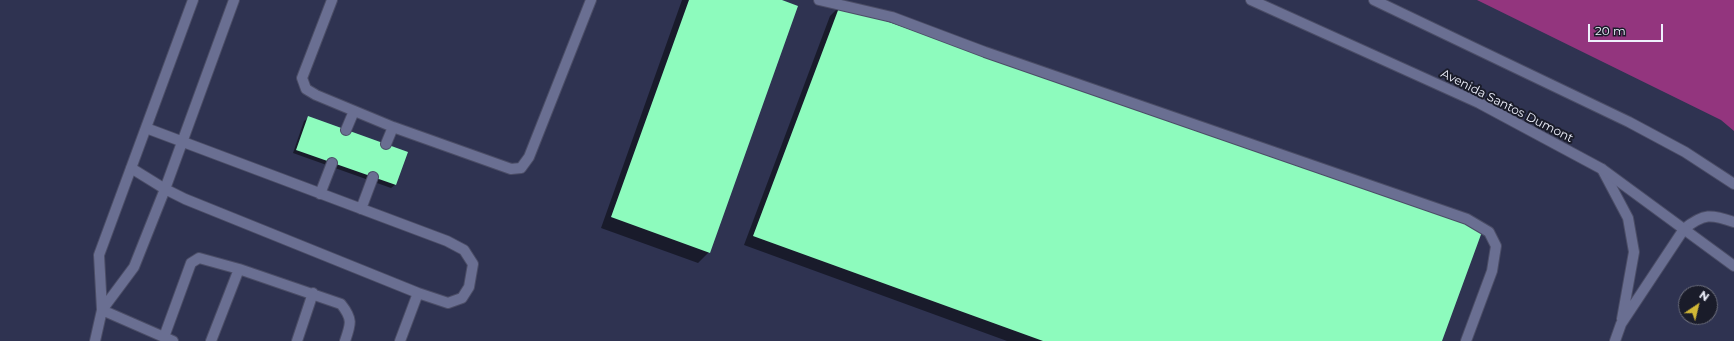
<!DOCTYPE html>
<style>
body{margin:0}
#map{position:relative;width:1734px;height:341px;overflow:hidden;background:#2f3351;font-family:Montserrat,sans-serif}
canvas{display:block}
.north{position:absolute;left:1678px;top:285px;width:40px;height:40px;box-sizing:border-box;background:#1a1c2a;border:1px solid #6f717e;border-radius:50%;rotate:35deg;font-size:11px;font-weight:700;line-height:16px;text-align:center;color:#eef0fc}
.north::after{content:'';display:block;margin:auto;width:14px;height:18px;background:#d1b736;clip-path:polygon(50% 0,100% 100%,50% 72%,0 100%)}
.scale{position:absolute;left:1588px;top:24px;width:75px;height:18px;box-sizing:border-box;border:2px solid #eef0fc;border-top:0;padding-left:5px;font-size:12px;line-height:14px;white-space:nowrap;color:#eef0fc;-webkit-text-stroke:3px #1a1c2a;paint-order:stroke}
</style>
<div id="map">
<canvas width="1734" height="341"></canvas>
<div class="north">N</div>
<div class="scale">20 m</div>
</div>
<script>
const g = document.querySelector('canvas').getContext('2d');
g.lineJoin = 'round';
function paint(path, color) { g.fillStyle = color; g.fill(path, 'evenodd'); }
function stroke(path, color, width, dash) { g.strokeStyle = color; g.lineWidth = width; g.lineCap = dash ? 'butt' : 'round'; g.setLineDash(dash || []); g.stroke(path); }
function drawText(font, color, halo, rows, align = 'center') {
  g.font = font + ' Montserrat,sans-serif'; g.lineWidth = 4; g.setLineDash([]); g.textBaseline = 'middle'; g.strokeStyle = halo; g.fillStyle = color; for (const [text, x, y, turn = 0] of rows) {
    g.save(); g.translate(x, y); g.rotate((+turn || 0) * Math.PI / 180); g.textAlign = isNaN(turn) ? turn : align; if (halo) g.strokeText(text, 0, 0); g.fillText(text, 0, 0); g.restore();
  }
}
const green = new Path2D(`
 M1477 0H1734V131L1721 120Z`);
const shadow = new Path2D(`
 M682 0H779L709 252 698 263 601 228Z
 M840 6 1441 341H1007L744 245 830 16Z
 M308 118 406 152 395 185 391 188 293 153 304 121Z`);
const building = new Path2D(`
 M689 0H782L798 6 710 253 611 217Z
 M840 5 1483 229 1442 341H1043L753 236Z
 M308 116 408 152 396 185 296 150Z`);
const service = new Path2D(`
 M332 0 302 78 306 89 316 95 393 127 511 169 521 168 529 157 591 0
 M819 0 892 17 985 52 1467 219 1489 232 1496 246 1492 271 1466 341
 M346 130 354 111
 M386 144 393 127
 M131 168 165 189 185 199 418 293 448 303 462 298 469 287 473 264 464 250 447 241 146 128
 M1602 169 1628 218 1634 252 1622 319
 M320 194 332 163
 M361 209 373 177
 M102 310 134 267 165 189 234 0
 M102 310 173 341
 M164 337 191 263 199 258 239 269 341 304C353 319 351 324 345 341
 M95 341 102 310 99 255 193 0
 M211 341 239 269
 M297 341 313 293
 M400 341 418 293
 M1615 341 1621 324 1684 229C1704 213 1711 214 1734 222`);
const secondary = new Path2D(`
 M1251 0 1479 103 1602 169 1734 266
 M1374 0 1629 122 1685 152 1734 184`);
const streetNames = [
 ["Avenida Santos Dumont",1507,106,27]
];
paint(green, '#93357e');
paint(shadow, '#0007');
paint(building, '#8dfbbd');
stroke(service, '#4b4d66', 12);
stroke(secondary, '#4b4d66', 12);
stroke(service, '#6a6f92', 10);
stroke(secondary, '#6a6f92', 10);
drawText('12px', '#eef0fc', '#1a1c2a', streetNames);
</script>
